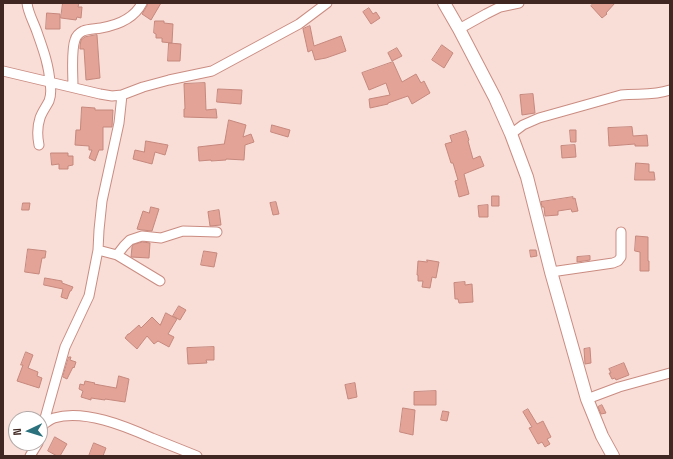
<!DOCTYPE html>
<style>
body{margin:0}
#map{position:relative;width:673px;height:459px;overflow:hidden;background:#f9ded8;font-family:"Space Grotesk",sans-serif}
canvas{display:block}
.frame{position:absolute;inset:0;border:4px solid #402722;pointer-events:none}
.north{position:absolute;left:8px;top:411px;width:40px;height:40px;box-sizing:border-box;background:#fff;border:1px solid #b3a9a7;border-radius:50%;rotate:266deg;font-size:11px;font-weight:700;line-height:16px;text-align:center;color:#402722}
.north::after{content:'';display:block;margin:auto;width:14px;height:18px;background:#2a717d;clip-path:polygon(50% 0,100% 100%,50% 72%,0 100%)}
</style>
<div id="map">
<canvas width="673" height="459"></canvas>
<div class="frame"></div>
<div class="north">N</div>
</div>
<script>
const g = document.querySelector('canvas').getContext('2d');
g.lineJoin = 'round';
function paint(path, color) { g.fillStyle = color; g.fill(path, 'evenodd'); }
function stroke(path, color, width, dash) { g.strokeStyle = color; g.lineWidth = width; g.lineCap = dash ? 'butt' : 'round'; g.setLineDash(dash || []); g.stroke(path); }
const building = new Path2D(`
 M63 3H79L78 7H82L81 18 77 17 76 20 61 18Z
 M148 3H161L151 20 142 14 147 6Z
 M594 3H615L606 13 607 14 602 18 591 6Z
 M369 8 373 14 376 12 380 18 371 24 363 12Z
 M47 13 60 14V29H46Z
 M155 21H164V23L173 24 172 43 162 42V38H156V34L154 33Z
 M310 26 314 46 341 36 346 51 326 58 315 60 312 50 308 52 303 29Z
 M97 35 100 78 86 80 84 49H80V46L81 40 85 37Z
 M169 43 181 44 180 61H168Z
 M442 45 453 53 444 68 432 60Z
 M397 48 402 56 392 61 388 53Z
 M393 62 402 82 416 74 421 83 424 81 430 93 412 104 408 96 388 103V104L370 108 369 99 390 95 386 83 369 90 362 73Z
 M205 83 206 110 216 109 217 118 184 117V109H185L184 84Z
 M218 89 242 90 241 104 217 102Z
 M533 94 535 113 522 115 520 95Z
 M82 107 95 108V110H113L112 127H103V150H99L95 161 89 158 92 150H89V146L75 145 76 130H80Z
 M229 120 246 125 243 137 251 134 254 142 245 145 244 160 226 159V160L211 161V160L199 161 198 147 224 144Z
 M272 125 290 130 288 137 271 132Z
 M632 127 633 136 647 135 648 146H635V144L609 146 608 128Z
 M570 130H576V142H571Z
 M466 131 469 140 468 141 473 159 480 156 484 166 464 174 469 194 459 197 455 181 458 180 453 163H451L445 144 452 142 450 136Z
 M146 141 168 145 165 155 155 152 152 164 133 159 135 150 144 152Z
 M575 145 576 157 562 158 561 146Z
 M51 153H68V156H73V165L68 166V169H59V164L52 165Z
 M636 163 649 164V172H654L655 180H635Z
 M492 196H499V206H492Z
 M573 197V199L575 198 578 211 572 212 571 209 558 211V215L545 216 544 207H542L541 202Z
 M276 202 279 214 273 215 270 203Z
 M23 203H30L29 210H22Z
 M488 205V217H479L478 206Z
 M151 207 159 209 152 231 142 230 137 229 143 211 149 213Z
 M219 210 221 225 210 226 208 212Z
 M636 236 648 237V261H649V271H640V252L635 251Z
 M143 242 150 243 149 258 131 257 132 247 133 245Z
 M28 249 46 251 45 258H42L39 274 25 272Z
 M530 250H536L537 256 531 257Z
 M204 251 217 253 214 267 201 265Z
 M590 256V260L577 262V257Z
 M427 260 439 262 436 278 432 277 430 288 422 287 423 281H418V275H417L418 261 427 262Z
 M45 278 62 281V283L73 287 71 291H70L67 299 61 297 63 289 44 285Z
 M465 282V285L472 284 473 302 459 303 458 299H455L454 283Z
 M179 306 186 310 180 320 173 316Z
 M166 313 177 319 168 334 174 337 169 347 158 341 154 344 147 336 137 349 125 338 128 334H129L139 325 141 328 152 317 160 325Z
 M214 347V360H206L207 363 188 364 187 348Z
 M590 348 591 363 585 364 584 349Z
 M26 352 33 355 28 368 38 372 37 376 42 378 39 388 17 381 23 365H21Z
 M69 357H71L70 360 76 362 74 368 73 367 67 379 63 377Z
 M624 363 629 375 616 380 615 378 612 379 609 373H611L609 369Z
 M119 376 129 379 125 402 105 399V400L91 398V400L81 397 83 391 79 389 80 384 84 385 85 381 95 383 94 384 116 388Z
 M355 383 357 397 348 399 345 385Z
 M436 391V405H414V392Z
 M602 405 606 413 601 414 598 407Z
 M403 408 415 410 413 435 400 432Z
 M528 409 537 424 543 421 551 437 547 439 550 444 545 447 542 442 538 444 529 428 532 427 523 412Z
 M443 411 449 412 447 421 441 420Z
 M55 437 67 444 60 456H57L48 451Z
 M94 443 106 448 103 456H89Z`);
const street = new Path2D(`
 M27 3C28 13 34 23 37 32 43 49 49 65 50 83 51 89 51 96 49 101 46 107 42 112 40 118 37 127 37 135 39 145
 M459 29 486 14 500 7 519 3
 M3 71 100 94 112 96 122 95 143 87 169 80 212 71 299 24 327 3
 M73 87C73 75 71 50 75 40 76 36 79 33 83 31 88 29 95 29 101 28 118 25 134 19 142 3
 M511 134 523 125 539 118 621 95C638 93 653 96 670 90
 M98 250 117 255 160 281
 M117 255 124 246 130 240 142 236 161 238 183 231 217 232
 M551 272 613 263 618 261 621 257V232
 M587 399 619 387 670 373
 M44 424C47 422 51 419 54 418 84 409 125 426 152 438 167 444 182 450 197 456
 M40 436 65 347 89 296 98 250 99 230 102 201 119 123 122 95
 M30 456 38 443`);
const secondary = new Path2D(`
 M444 3 459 29 495 98 511 134 527 177 551 272 587 399 602 436 613 456`);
paint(building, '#e3a397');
stroke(building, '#c6887d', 1);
stroke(street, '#ca8c81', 11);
stroke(secondary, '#ca8c81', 14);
stroke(street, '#fff', 9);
stroke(secondary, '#fff', 12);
</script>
